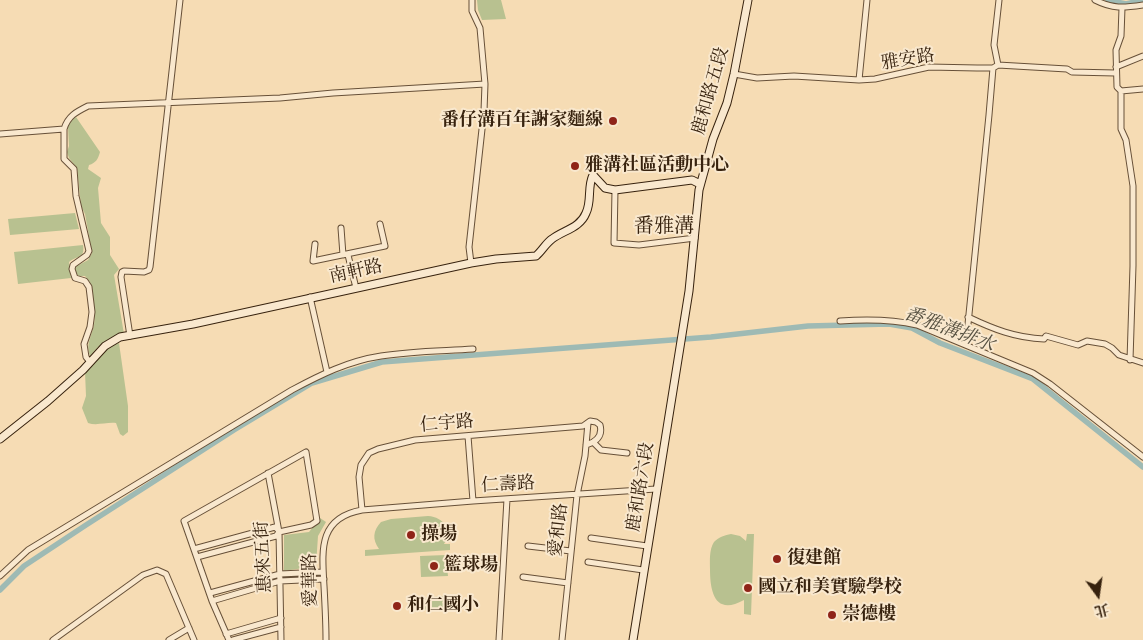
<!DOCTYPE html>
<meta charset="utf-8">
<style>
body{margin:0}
#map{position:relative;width:1143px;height:640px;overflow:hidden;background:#f6dcb4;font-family:"IM FELL Great Primer","Noto Serif TC",serif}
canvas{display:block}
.north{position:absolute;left:1073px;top:570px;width:50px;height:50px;-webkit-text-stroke:4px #f9e8ce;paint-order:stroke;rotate:166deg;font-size:14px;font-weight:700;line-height:20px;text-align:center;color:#37220e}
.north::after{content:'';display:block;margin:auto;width:18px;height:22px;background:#37220e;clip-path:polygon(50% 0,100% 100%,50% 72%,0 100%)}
</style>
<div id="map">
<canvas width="1143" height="640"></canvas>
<div class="north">北</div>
</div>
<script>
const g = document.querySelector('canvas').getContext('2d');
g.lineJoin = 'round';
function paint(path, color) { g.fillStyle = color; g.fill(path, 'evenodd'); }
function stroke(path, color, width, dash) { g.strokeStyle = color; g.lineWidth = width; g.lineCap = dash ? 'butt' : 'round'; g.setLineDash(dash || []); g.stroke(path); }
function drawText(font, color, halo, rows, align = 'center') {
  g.font = font + ' "IM FELL Great Primer","Noto Serif TC",serif'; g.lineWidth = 4; g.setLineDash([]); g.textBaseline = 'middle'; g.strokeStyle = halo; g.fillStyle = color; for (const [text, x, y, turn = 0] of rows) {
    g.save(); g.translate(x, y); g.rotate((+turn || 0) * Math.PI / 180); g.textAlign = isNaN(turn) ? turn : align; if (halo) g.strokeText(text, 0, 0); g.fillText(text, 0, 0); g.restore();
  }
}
const green = new Path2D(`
 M477 0H501L506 19 482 20 478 10Z
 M76 117 100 152C98 159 96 163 89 165L88 169 101 178 98 188 101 223 110 237V255L119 269 114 275 124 334C108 337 100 344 90 356 85 344 92 336 94 325 96 312 92 295 90 282L85 276H79L75 273V267L88 260 92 253 85 214 81 206 77 168 69 158 67 152 69 146 68 127 70 120Z
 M75 213 79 229 10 235 8 219Z
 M83 245C85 259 78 255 69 262L71 278 18 284 14 252Z
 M119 343 128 406V432L123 436 120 434 116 423C106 422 97 426 88 423L82 408 86 396 85 372 108 347Z
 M428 516C444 517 453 531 444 544H450V550L365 556V550L379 549C372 539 373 531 381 522L391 519Z
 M320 518 326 522 318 536 316 566 284 571V535L309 532Z
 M731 534 740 536 746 541 747 534H754L751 615 744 614V600C715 616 710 592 710 569 710 560 709 550 714 542 719 537 725 535 731 534Z
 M446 555 448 576 421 577 420 556Z
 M443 596 444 600 442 603 444 604V608L410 611 411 605 409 599Z`);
const canal = new Path2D(`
 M1108 0 1126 4 1143 0
 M0 590 24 566 86 525 234 430 312 383 382 362 711 337 808 326 889 324 912 328 940 343 1033 379 1143 467`);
const street = new Path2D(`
 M1095 0C1113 9 1123 8 1143 5
 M1122 8 1121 36 1116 50 1117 87 1121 91 1143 89
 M998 65 994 45 999 0
 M1116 67 1143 56
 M734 74 757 78 794 76 859 80 875 79 929 67 977 68H993L998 65 1067 69 1072 72 1115 73
 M859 80 867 0
 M1121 91V129L1126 140 1133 186V266L1130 360
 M64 129V159L74 169 76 196 89 251 87 255 73 265 72 269 75 278 85 281 89 287 92 312 90 327 84 344 86 357 90 362
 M0 134 64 129C68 116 76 112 88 106L280 98 333 93 485 84
 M615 190 614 243 639 245 695 238
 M341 228 343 255
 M315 244 313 261 385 246 380 224
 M348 255 356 288
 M471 263 469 247 484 111 485 84 480 28 472 11V0
 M310 297 327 372
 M968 317C993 329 1016 338 1044 339L1046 336 1078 345 1087 341 1105 344 1112 348 1119 355 1143 363
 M840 321C867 319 891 319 917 325L1033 373 1050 384 1143 457
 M130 336 121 277 122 272 124 271 144 272 149 270 150 267 180 0
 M966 344 989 115 993 68
 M468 436 473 501
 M594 443 601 450 627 453
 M268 473 279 532 281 640
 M362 510 359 477 361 465 369 453 378 449 415 440 583 426 590 421 596 422 600 425C603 436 596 442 586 445
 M591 538 647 546
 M528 546 571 551
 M194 549 275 527 279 531
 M197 557 276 536 279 532
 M588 562 643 570
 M0 576 28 550 292 390C320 375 348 361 381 356 411 351 442 351 473 349
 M523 577 568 583
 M210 593 280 574 323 572
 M212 601 280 581 324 579
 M226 634 281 618
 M53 640 143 575 157 570 166 574 194 640
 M169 640 189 628
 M229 640 212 601 184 521 306 452 317 521 311 525 279 532
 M233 640 281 627
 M326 640C326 622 325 604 324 586 322 550 318 518 362 510L473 501 656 489
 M499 640 507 499
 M562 640 577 495 585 456 588 423`);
const secondary = new Path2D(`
 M0 439 48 401 83 370 105 346 120 337 193 324 471 263 496 259 536 256C542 251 546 243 552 239 564 230 580 228 586 213 592 201 587 187 593 175L605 188 615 190 692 180 700 184
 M633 640 689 291 699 190 713 139 727 103 734 74 748 0`);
const markers = [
 [613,121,5,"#8f2418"],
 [575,166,5,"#8f2418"],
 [411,535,5,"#8f2418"],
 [777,559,5,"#8f2418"],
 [434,566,5,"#8f2418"],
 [748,588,5,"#8f2418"],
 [397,606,5,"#8f2418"],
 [832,615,5,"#8f2418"]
];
const streetNames = [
 ["雅安路",908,60,-9],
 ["鹿和路五段",711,91,-74],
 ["南軒路",356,272,-12],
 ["仁宇路",447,424,-5],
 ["仁壽路",508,485,-3],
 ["鹿和路六段",641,487,-81],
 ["愛和路",559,530,-84],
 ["惠來五街",264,557,-93],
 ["愛華路",311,580,-91]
];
const poiNames = [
 ["番仔溝百年謝家麵線",603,121,"right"],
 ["雅溝社區活動中心",585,166],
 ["操場",421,535],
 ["復建館",787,559],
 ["籃球場",444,566],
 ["國立和美實驗學校",758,588],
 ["和仁國小",407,606],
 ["崇德樓",842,615]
];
const waterNames = [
 ["番雅溝排水",949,330,21]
];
const quarterNames = [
 ["番雅溝",664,227]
];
paint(green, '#b8c190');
stroke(canal, '#9ebab4', 5.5);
stroke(street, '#675038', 7);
stroke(secondary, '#37220e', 9);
stroke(street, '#f9e8ce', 5);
stroke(secondary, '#f9e8ce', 7);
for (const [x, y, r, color] of markers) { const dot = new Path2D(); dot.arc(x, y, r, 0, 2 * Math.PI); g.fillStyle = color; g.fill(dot); stroke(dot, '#f9e8ce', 2); }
drawText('18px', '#37220e', '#f9e8ce', streetNames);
drawText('bold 18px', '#37220e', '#f9e8ce', poiNames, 'left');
drawText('italic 19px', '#565040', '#f9e8ce', waterNames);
drawText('20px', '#37220e', '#f9e8ce', quarterNames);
</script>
